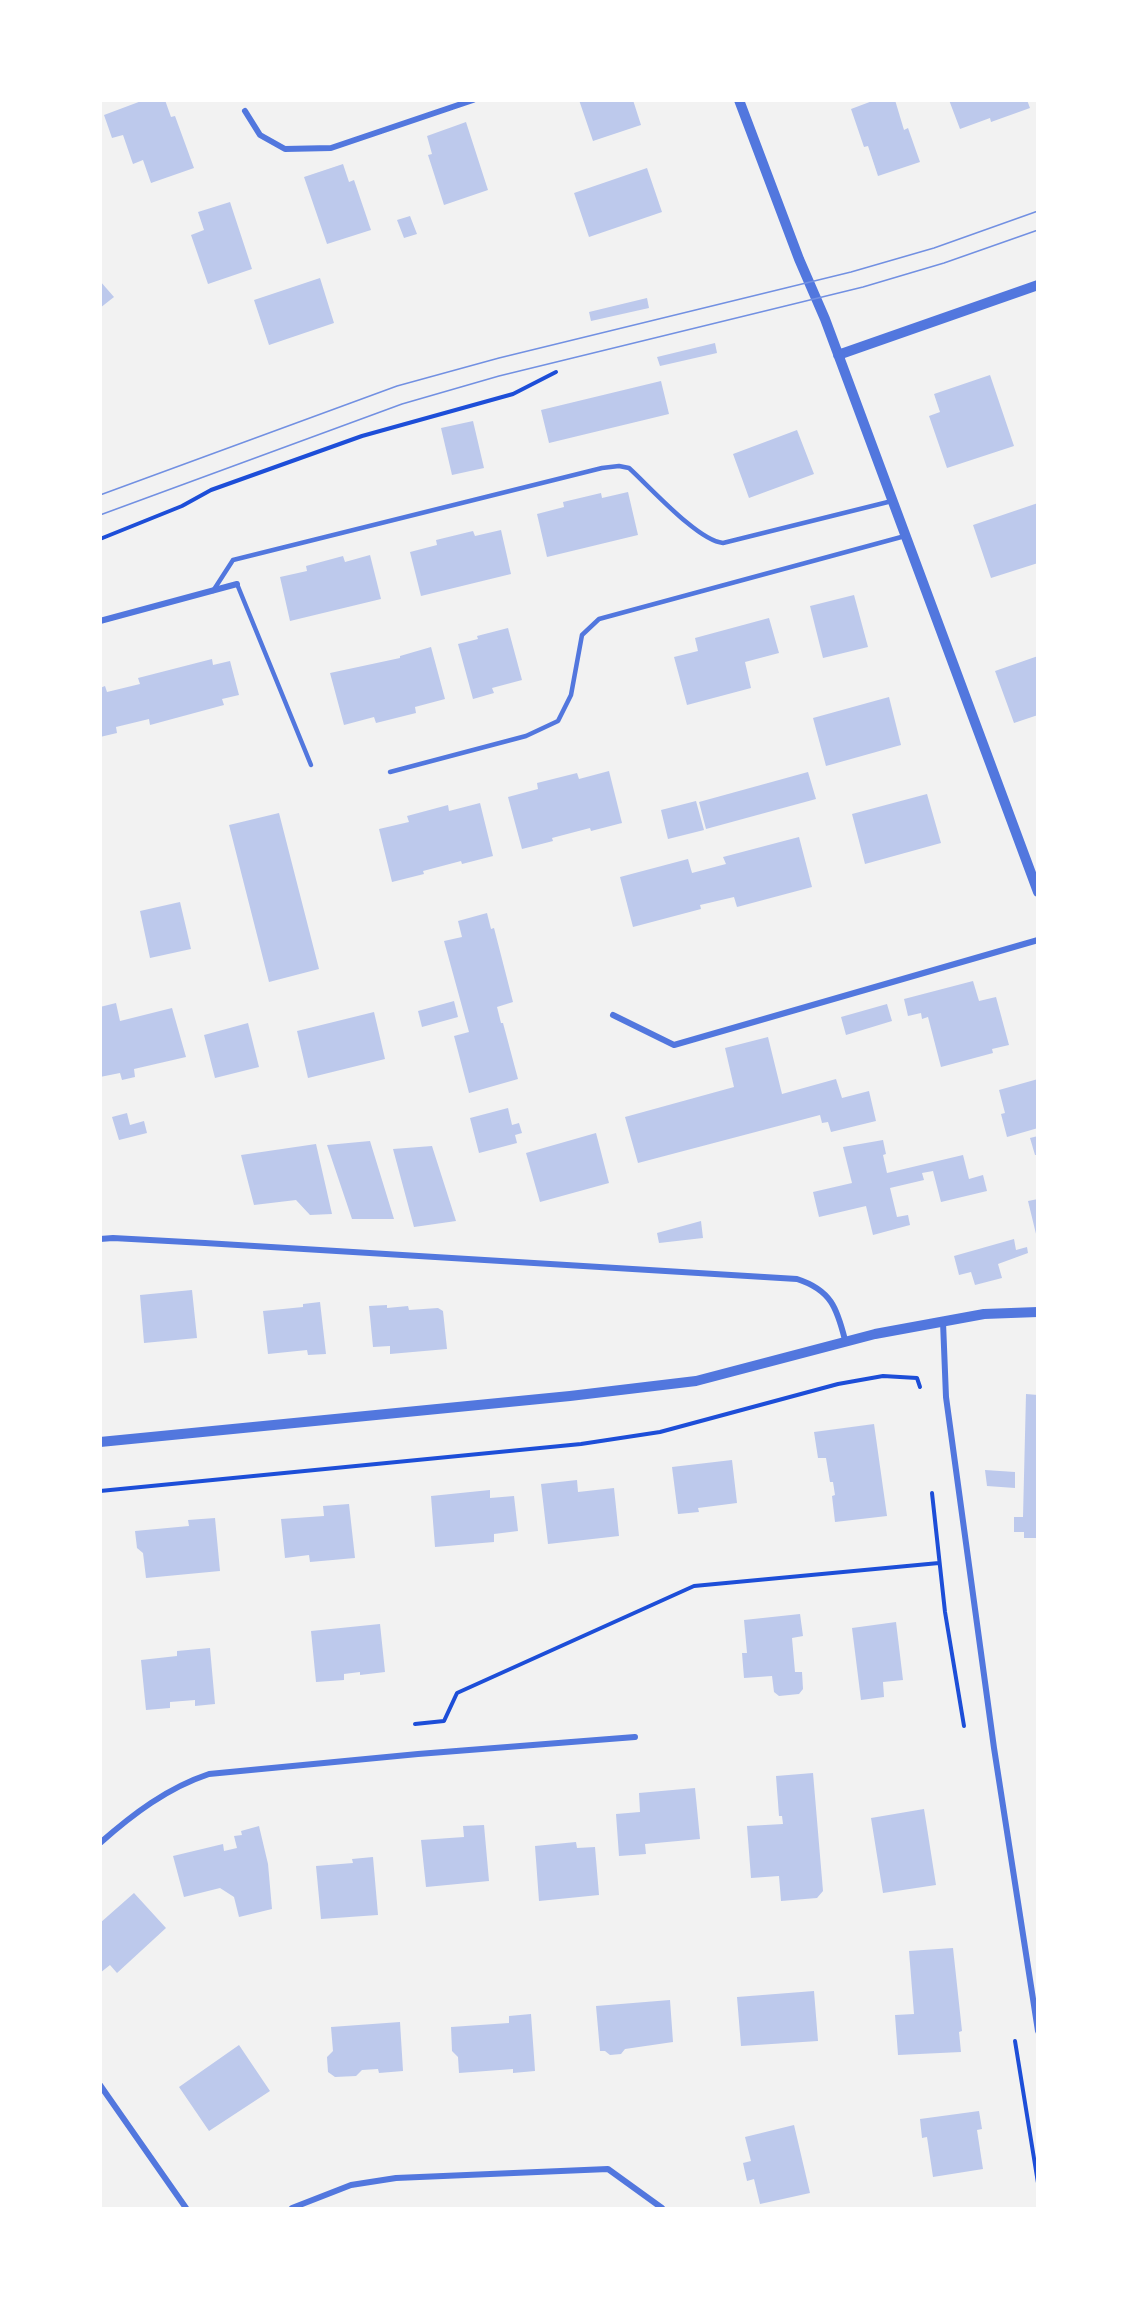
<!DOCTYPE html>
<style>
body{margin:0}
#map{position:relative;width:1138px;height:2309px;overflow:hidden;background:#f2f2f2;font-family:"Fira Sans Condensed",sans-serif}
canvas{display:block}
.frame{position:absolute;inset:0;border:102px solid #fff;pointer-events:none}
</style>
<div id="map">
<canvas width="1138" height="2309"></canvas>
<div class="frame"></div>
</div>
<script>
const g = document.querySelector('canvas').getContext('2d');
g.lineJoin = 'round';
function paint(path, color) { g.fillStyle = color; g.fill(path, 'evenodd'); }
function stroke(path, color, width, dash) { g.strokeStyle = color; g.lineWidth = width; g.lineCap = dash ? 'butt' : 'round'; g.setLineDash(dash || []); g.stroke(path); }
const building = new Path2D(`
 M144 100H165L171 117 175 116 194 168 151 183 143 160 133 164 123 135 112 138 104 115Z
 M579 100H633L641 125 593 141Z
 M875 100H895L904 130 908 128 920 162 878 176 868 146 864 147 851 109Z
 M949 100H1027L1030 108 991 122 990 118 960 129Z
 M466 122 488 190 444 205 428 155 432 154 427 136Z
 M343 164 349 182 354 180 371 230 327 244 304 177Z
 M647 168 662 212 589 237 574 193Z
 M230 202 252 269 208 284 191 235 204 230 198 212Z
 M410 216 417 234 404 238 397 220Z
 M320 278 334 323 269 345 254 300Z
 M100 281 114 297 100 308Z
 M647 298 649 308 591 321 589 312Z
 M715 343 717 353 660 366 657 357Z
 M990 375 1014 446 947 468 929 416 940 412 934 394Z
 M661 381 669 414 549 443 541 410Z
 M473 421 484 468 452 475 441 428Z
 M797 430 814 474 749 498 733 454Z
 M628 492 638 535 547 557 537 514 564 507 563 502 601 493 602 498Z
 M1038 503V563L991 578 973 525Z
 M501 530 511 574 421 596 410 552 437 545 436 540 473 531 475 536Z
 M370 555 381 599 290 621 280 577 307 571 306 566 343 556 345 562Z
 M854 595 868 647 823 658 810 606Z
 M769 618 779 653 745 662 751 688 687 705 674 657 698 651 695 638Z
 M508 628 522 680 492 688 494 693 473 699 458 644 478 639 477 636Z
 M431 647 445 699 415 707 416 713 376 723 374 717 344 725 330 673 400 658V656Z
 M1038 656V715L1014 723 995 671Z
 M212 659 213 665 230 661 239 695 222 699 224 705 150 725 149 719 116 727 117 733 100 737V688L105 686 107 692 140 684 138 678Z
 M889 697 901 745 826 766 813 718Z
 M609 771 622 823 591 831 590 828 552 838 553 841 522 849 508 797 538 789 537 783 577 773 579 779Z
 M808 772 816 799 706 829 699 802Z
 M927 794 941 843 865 864 852 814Z
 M696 801 704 830 668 839 661 810Z
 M480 803 493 856 462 864 461 861 423 871 424 874 392 882 379 829 409 822 407 816 448 805 449 811Z
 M279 813 319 969 269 982 229 825Z
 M799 837 812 887 737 907 734 897 700 905 701 909 633 927 620 877 688 859 692 873 726 864 723 857Z
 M180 902 191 949 150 958 140 911Z
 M487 913 491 929 494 928 513 1002 497 1007 501 1023H503L518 1079 469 1093 454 1036 469 1032 444 941 462 937 458 921Z
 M973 981 979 1001 996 997 1009 1045 992 1049 993 1053 941 1067 928 1017 922 1019 921 1013 908 1016 904 999Z
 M454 1001 458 1017 422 1027 418 1011Z
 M116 1003 120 1021 172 1008 186 1057 134 1069 135 1077 122 1080 120 1073 100 1077V1007Z
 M887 1004 892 1021 846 1035 841 1017Z
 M374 1012 385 1059 308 1078 297 1031Z
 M248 1023 259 1067 215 1078 204 1035Z
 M768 1037 782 1094 836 1079 842 1098 869 1091 876 1121 831 1132 828 1122 822 1123 820 1115 638 1163 625 1117 734 1087 725 1048Z
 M1038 1079V1128L1007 1137 1001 1114 1005 1113 999 1090Z
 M508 1108 512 1125 519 1123 522 1133 515 1135 517 1143 479 1153 470 1118Z
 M127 1113 130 1125 144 1121 147 1133 119 1140 112 1117Z
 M596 1133 609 1183 540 1202 526 1153Z
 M1038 1136V1155H1035L1030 1138Z
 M883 1140 886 1154 883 1155 887 1173 963 1155 969 1179 983 1175 987 1191 941 1202 933 1171 922 1173 924 1180 890 1188 897 1217 908 1215 910 1225 873 1235 866 1206 819 1217 813 1192 852 1183 843 1147Z
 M370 1141 394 1219H352L327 1145Z
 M316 1144 332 1214 310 1215 296 1200 254 1205 241 1155Z
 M432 1146 456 1221 414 1227 393 1149Z
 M1038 1199V1238H1037L1028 1201Z
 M701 1221 703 1238 659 1243 657 1233Z
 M1014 1239 1016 1250 1027 1247 1028 1253 998 1264 1002 1278 975 1285 971 1272 959 1275 954 1256Z
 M192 1290 197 1338 144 1343 140 1295Z
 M320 1302 326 1354 308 1355 307 1350 268 1354 263 1311 303 1307V1304Z
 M387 1305V1308L408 1306 409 1310 438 1308 443 1311 447 1349 390 1354V1346L373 1347 369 1306Z
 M1026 1394 1038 1395V1538H1024V1532H1014V1517H1023Z
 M874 1424 887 1516 835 1522 832 1496 835 1495 833 1482H830L826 1458H818L814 1432Z
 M732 1460 737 1503 698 1508 699 1512 678 1514 672 1467Z
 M985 1470 1015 1472V1488L987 1486Z
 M577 1480 578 1492 614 1488 619 1536 548 1544 541 1484Z
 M490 1490V1498L514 1496 518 1531 494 1534V1542L435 1547 431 1496Z
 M349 1504 355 1558 310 1562 309 1555 285 1558 281 1519 324 1516 323 1506Z
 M215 1518 220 1571 146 1578 143 1553 137 1548 135 1531 189 1526 188 1520Z
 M800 1614 803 1636 792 1638 795 1672H802L803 1689 799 1694 779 1696 774 1692 772 1676 744 1678 742 1653H747L744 1620Z
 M896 1622 903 1680 883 1682 884 1697 861 1700 852 1628Z
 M380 1624 385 1672 360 1675V1672L344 1674V1680L316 1682 311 1631Z
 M210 1648 215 1704 195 1706V1700L170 1702V1708L146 1710 141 1660 177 1656V1651Z
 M813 1773 823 1891 817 1898 781 1901 779 1876 751 1878 747 1826 783 1824 782 1816H779L776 1776Z
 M695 1788 700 1839 645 1844 646 1854 619 1856 616 1814 640 1812 639 1793Z
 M924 1809 936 1885 883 1893 871 1818Z
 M484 1825 489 1881 426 1887 421 1840 464 1837 463 1826Z
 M259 1826 268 1864 272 1909 239 1917 234 1897 220 1888 184 1897 173 1856 223 1844 224 1851 237 1848 234 1836 242 1835 241 1831Z
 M576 1842 577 1848 595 1847 599 1895 539 1901 535 1846Z
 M373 1857 378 1915 321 1919 316 1866 353 1863 352 1859Z
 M134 1893 166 1928 117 1973 110 1965 100 1973V1923Z
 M953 1948 962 2031 959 2032 961 2052 898 2055 895 2015 914 2014 909 1951Z
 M814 1991 818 2041 741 2046 737 1997Z
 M670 2000 673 2042 625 2049 621 2054 610 2055 605 2051H600L596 2006Z
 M531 2014 535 2071 513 2073V2069L459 2073 458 2057 452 2051 451 2027 509 2023V2016Z
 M400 2022 403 2071 379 2073 378 2069 362 2070 356 2076 335 2077 328 2072 327 2057 333 2051 331 2027Z
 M239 2045 270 2091 209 2131 179 2087Z
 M979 2111 982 2129 977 2130 983 2169 933 2177 927 2137 922 2138 920 2119Z
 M794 2125 810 2193 760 2204 754 2179 747 2181 743 2163 751 2161 745 2137Z`);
const path = new Path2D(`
 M100 539 182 506 211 490 362 436 513 394 556 372
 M100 1491 581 1444 660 1432 838 1384 883 1376 917 1378 920 1387
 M932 1493 945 1612 964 1726
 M415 1724 444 1721 457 1693 694 1586 939 1563
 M1015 2041 1038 2183`);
const service = new Path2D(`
 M237 584 311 765
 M213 591 233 560 602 468 619 466 629 468C649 486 698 541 723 543L892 501
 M390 772 526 736 558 721 571 695 582 635 599 619 905 536`);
const minor = new Path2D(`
 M245 111 260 135 285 149 331 148 473 100
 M100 621 237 584
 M613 1015 674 1045 1038 940
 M100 1239 113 1238 205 1243 797 1279C831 1290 837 1308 845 1340
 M943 1322 946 1397 994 1748 1038 2031
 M100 1843C133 1814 167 1788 209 1774L418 1754 635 1737
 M100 2085 186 2208
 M292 2208 351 2185 396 2178 608 2169 662 2208`);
const tertiary = new Path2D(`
 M739 100 799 259 825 319 1038 892
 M838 355 1038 285
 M100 1442 570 1396 696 1381 875 1334 984 1314 1038 1312`);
const tram = new Path2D(`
 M100 495 397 386 499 358 851 272 934 248 1038 211
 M100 515 402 404 499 376 863 287 944 263 1038 230`);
paint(building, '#bdc9ec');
stroke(path, '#1d4ed8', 4);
stroke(service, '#5277de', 4.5);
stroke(minor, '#5277de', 6);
stroke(tertiary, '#5277de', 10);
stroke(tram, '#7290e2', 1.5);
</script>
